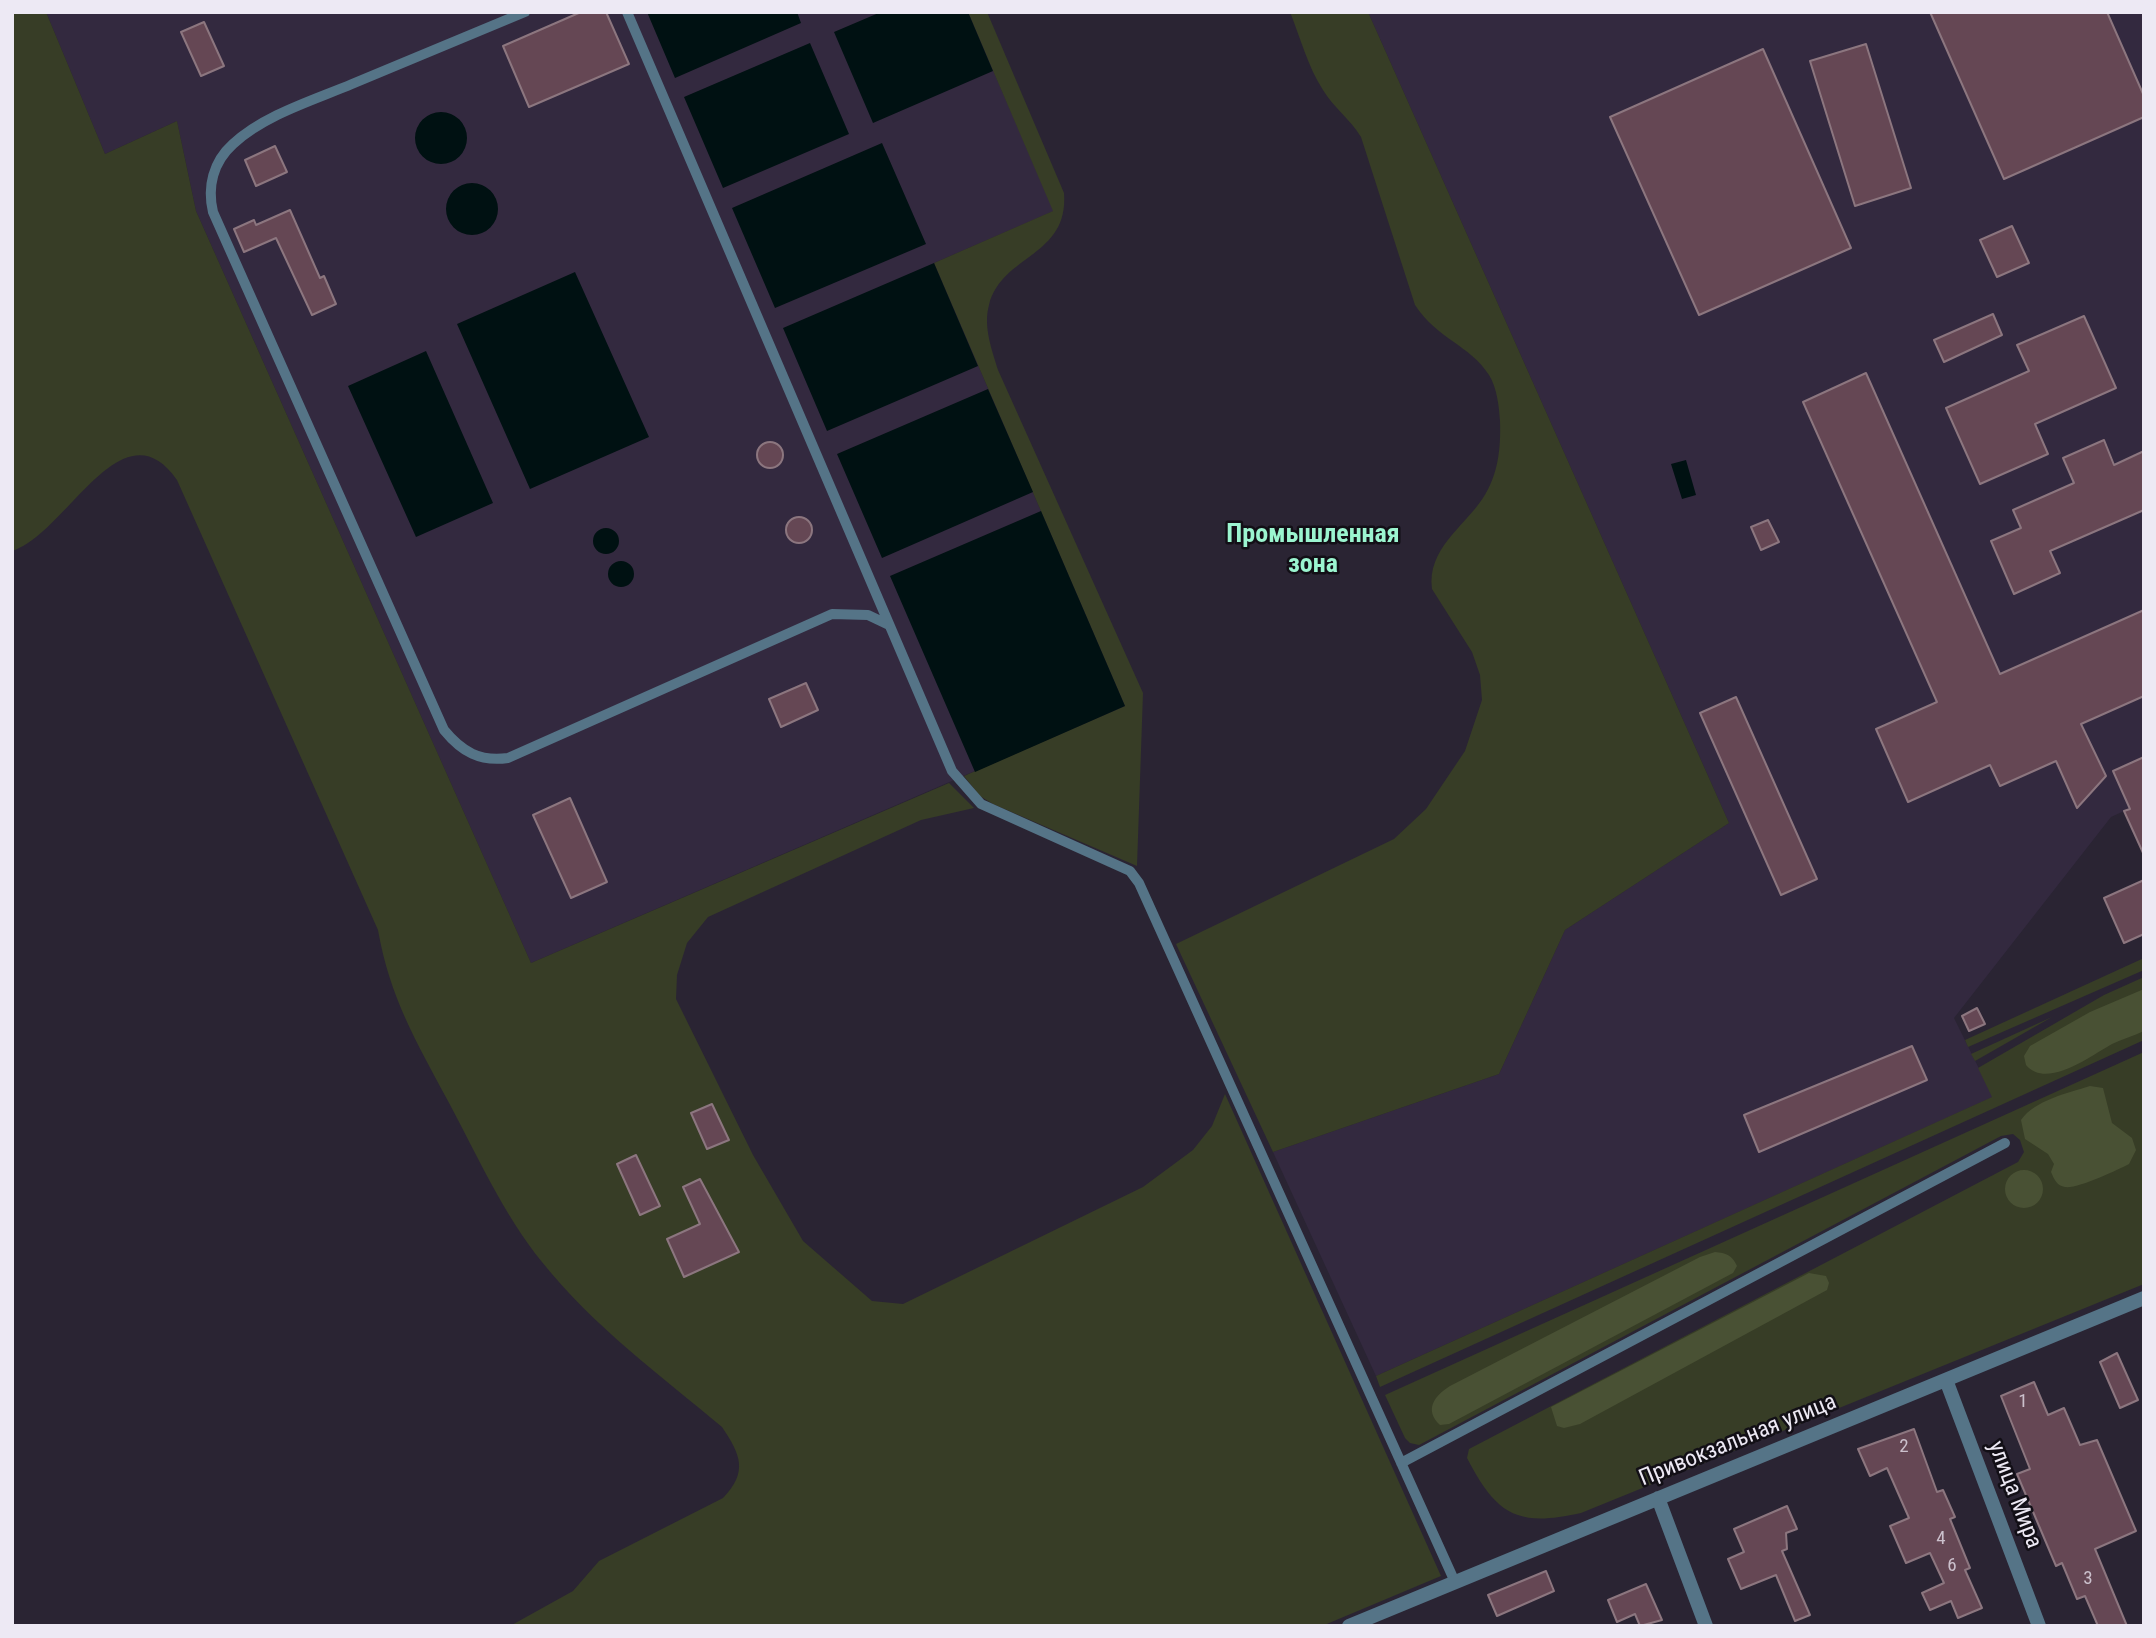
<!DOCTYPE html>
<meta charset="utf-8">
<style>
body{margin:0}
#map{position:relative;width:2156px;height:1638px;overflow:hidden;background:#2a2433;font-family:"Roboto Condensed",sans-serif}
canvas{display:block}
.frame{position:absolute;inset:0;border:14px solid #ede9f4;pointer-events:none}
</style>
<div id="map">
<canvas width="2156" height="1638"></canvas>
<div class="frame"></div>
</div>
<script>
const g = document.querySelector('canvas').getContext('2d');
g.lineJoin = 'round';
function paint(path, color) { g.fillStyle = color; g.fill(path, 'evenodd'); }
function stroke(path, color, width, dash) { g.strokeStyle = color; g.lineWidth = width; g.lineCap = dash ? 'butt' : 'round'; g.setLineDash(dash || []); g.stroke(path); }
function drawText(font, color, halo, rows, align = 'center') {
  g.font = font + ' "Roboto Condensed",sans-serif'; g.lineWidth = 5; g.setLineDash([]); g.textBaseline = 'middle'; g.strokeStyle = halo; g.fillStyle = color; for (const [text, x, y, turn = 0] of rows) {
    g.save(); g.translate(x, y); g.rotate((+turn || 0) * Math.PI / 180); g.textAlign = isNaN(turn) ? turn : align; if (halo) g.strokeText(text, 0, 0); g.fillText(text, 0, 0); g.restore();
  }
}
const built = new Path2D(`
 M46 12H968L1054 211 934 263 1125 706 531 963 196 211 177 121 105 154Z
 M1368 12H2144V802L2111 817 1954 1018 1993 1097 1376 1376 1273 1152 1499 1074 1565 930 1729 823Z`);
const green = new Path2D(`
 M12 12H46L105 154 177 121 196 211 531 963 949 783 974 808 921 820 708 917 687 943 677 975 676 999 753 1155 803 1241 872 1301 903 1304 1143 1187 1193 1150 1212 1126 1225 1094 1441 1576 1322 1626H510L573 1591 599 1561 723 1498C748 1472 741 1455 722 1427 660 1375 593 1326 542 1262 503 1214 477 1155 448 1101 416 1041 390 998 378 930L177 480C122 401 66 535 12 551Z
 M968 12H987L1064 193C1069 257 1002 254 989 305 983 327 992 350 998 370L1143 693 1137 866 993 804 980 796 964 776 1125 706 934 263 1053 211Z
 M1290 12H1368L1729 823 1565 930 1499 1074 1273 1152 1176 944 1394 839 1426 809 1465 751 1482 700 1480 675 1472 652 1432 589C1427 549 1463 528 1483 498 1498 475 1501 449 1500 421 1499 406 1497 388 1489 375 1470 345 1437 339 1415 305L1361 137C1350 119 1334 108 1323 90 1308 67 1300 37 1290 12Z
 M2144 958V970L1968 1047 1965 1040Z
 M2144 977V1040L1380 1387 1376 1376 1992 1097 1978 1068 2104 995Z
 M2052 1017 1975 1061 1971 1054Z
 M2144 1052V1284L1581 1513C1518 1527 1497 1516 1467 1458L1469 1449 2018 1162 2024 1152 2020 1140 2013 1134 2001 1136 1419 1445 1410 1443 1405 1438 1385 1395Z`);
const forest = new Path2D(`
 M2144 989V1031C2133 1036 2123 1039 2112 1044 2092 1055 2047 1090 2026 1065L2024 1056 2030 1046 2090 1012Z
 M2090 1086 2103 1088 2112 1123 2132 1138 2136 1150 2129 1164C2117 1170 2078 1189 2065 1187 2057 1186 2054 1179 2051 1172L2054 1164 2048 1154 2025 1139 2021 1120C2035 1100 2068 1093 2090 1086Z
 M2005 1189a19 19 0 1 1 38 0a19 19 0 1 1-38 0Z
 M1715 1252C1726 1253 1732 1255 1737 1266L1733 1273 1449 1424 1440 1425C1424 1410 1434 1396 1450 1386L1700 1257Z
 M1809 1273 1826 1276 1829 1283 1827 1290 1580 1424 1564 1428 1557 1426 1551 1407Z`);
const water = new Path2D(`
 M647 12H797L801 23 675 78Z
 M881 12H968L993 71 873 123 834 32Z
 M810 43 849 134 723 188 684 97Z
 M415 138a26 26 0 1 1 52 0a26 26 0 1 1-52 0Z
 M882 143 926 244 775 308 732 208Z
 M446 209a26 26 0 1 1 52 0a26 26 0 1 1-52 0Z
 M934 263 978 366 827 431 783 328Z
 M575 272 649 437 530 489 457 324Z
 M426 351 493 503 416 537 348 386Z
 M988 389 1033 492 882 558 837 454Z
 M1686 460 1696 495 1682 499 1671 464Z
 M1041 511 1125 706 975 772 890 576Z
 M593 541a13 13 0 1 1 26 0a13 13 0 1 1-26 0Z
 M608 574a13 13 0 1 1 26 0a13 13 0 1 1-26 0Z`);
const building = new Path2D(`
 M581 12H606L629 64 529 107 503 46Z
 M1930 12H2107L2144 96V117L2004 179Z
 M204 22 224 66 201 76 181 32Z
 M1866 44 1911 188 1855 206 1810 61Z
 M1763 49 1851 248 1699 315 1610 117Z
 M275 146 287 172 256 186 245 160Z
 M290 210 320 278 324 276 336 304 312 315 276 238 244 252 234 229 254 220 256 225Z
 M2012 226 2029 263 1997 277 1980 240Z
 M1993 314 2002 335 1944 362 1934 340Z
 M2084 316 2116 388 2035 424 2048 454 1980 484 1946 408 2029 371 2017 345Z
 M1866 373 2000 674 2144 610V696L2081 724 2106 776 2077 808 2056 761 2000 786 1990 765 1908 802 1876 729 1937 702 1803 402Z
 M2104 440 2114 465 2144 451V510L2050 551 2060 573 2014 594 1991 541 2021 528 2013 510 2074 483 2063 458Z
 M757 455a13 13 0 1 1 26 0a13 13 0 1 1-26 0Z
 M786 530a13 13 0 1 1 26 0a13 13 0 1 1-26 0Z
 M1768 520 1779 542 1761 550 1751 527Z
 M806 683 818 710 781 727 769 699Z
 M1736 697 1817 879 1781 895 1700 713Z
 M2144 757V855L2124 811 2130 809 2113 771Z
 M570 798 607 882 571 898 533 815Z
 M2144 880V934L2124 943 2104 898Z
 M1977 1008 1985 1024 1969 1031 1962 1016Z
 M1912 1046 1927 1080 1759 1152 1744 1115Z
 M712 1104 729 1140 707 1149 691 1113Z
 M636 1155 660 1206 640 1215 617 1164Z
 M700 1179 739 1252 684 1277 667 1239 700 1224 683 1187Z
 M2117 1353 2138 1400 2120 1408 2100 1362Z
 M2034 1382 2048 1415 2064 1408 2080 1445 2097 1440 2136 1531 2095 1549 2127 1626H2098L2085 1596 2077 1599 2062 1563 2056 1566 2017 1474 2030 1469 2001 1396Z
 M1914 1429 1937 1492 1943 1490 1955 1517 1950 1519 1970 1568 1965 1570 1982 1608 1958 1618 1951 1601 1930 1610 1922 1593 1944 1583 1930 1553 1906 1563 1890 1526 1909 1518 1887 1468 1870 1476 1858 1449Z
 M1787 1506 1797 1529 1786 1533 1787 1549 1782 1551 1810 1615 1795 1621 1776 1575 1741 1589 1728 1559 1744 1552 1734 1529Z
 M1546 1571 1554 1591 1497 1616 1488 1595Z
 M1646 1584 1662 1620 1640 1626 1635 1614 1617 1622 1608 1600Z`);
const lane = new Path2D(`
 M525 12C468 36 410 60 352 84 314 100 264 115 233 144 213 162 207 187 213 212L444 730C462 752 480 762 508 758L832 614 868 615 889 625
 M627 12 952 771 981 804 1130 871 1139 883 1455 1582
 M1401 1463 2005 1143`);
const street = new Path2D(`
 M1946 1380 2039 1626
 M1658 1498 1706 1626
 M1349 1626 2144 1298`);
const numberNames = [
 ["1",2023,1402],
 ["2",1904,1447],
 ["4",1941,1539],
 ["6",1952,1566],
 ["3",2088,1579]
];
const streetNames = [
 ["Привокзальная улица",1738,1441,-22],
 ["улица Мира",2014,1495,69]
];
const quarterNames = [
 ["Промышленная",1313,535],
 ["зона",1313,565]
];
paint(built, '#33293f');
paint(green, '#373d26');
paint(forest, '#495134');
paint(water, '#001112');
paint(building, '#654754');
stroke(building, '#8c767f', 2);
stroke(lane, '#557487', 10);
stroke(street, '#557487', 14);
drawText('19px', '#cbc0cc', null, numberNames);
drawText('23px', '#ede9f4', '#120f16', streetNames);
drawText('bold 26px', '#9bf5d0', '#120f16', quarterNames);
</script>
